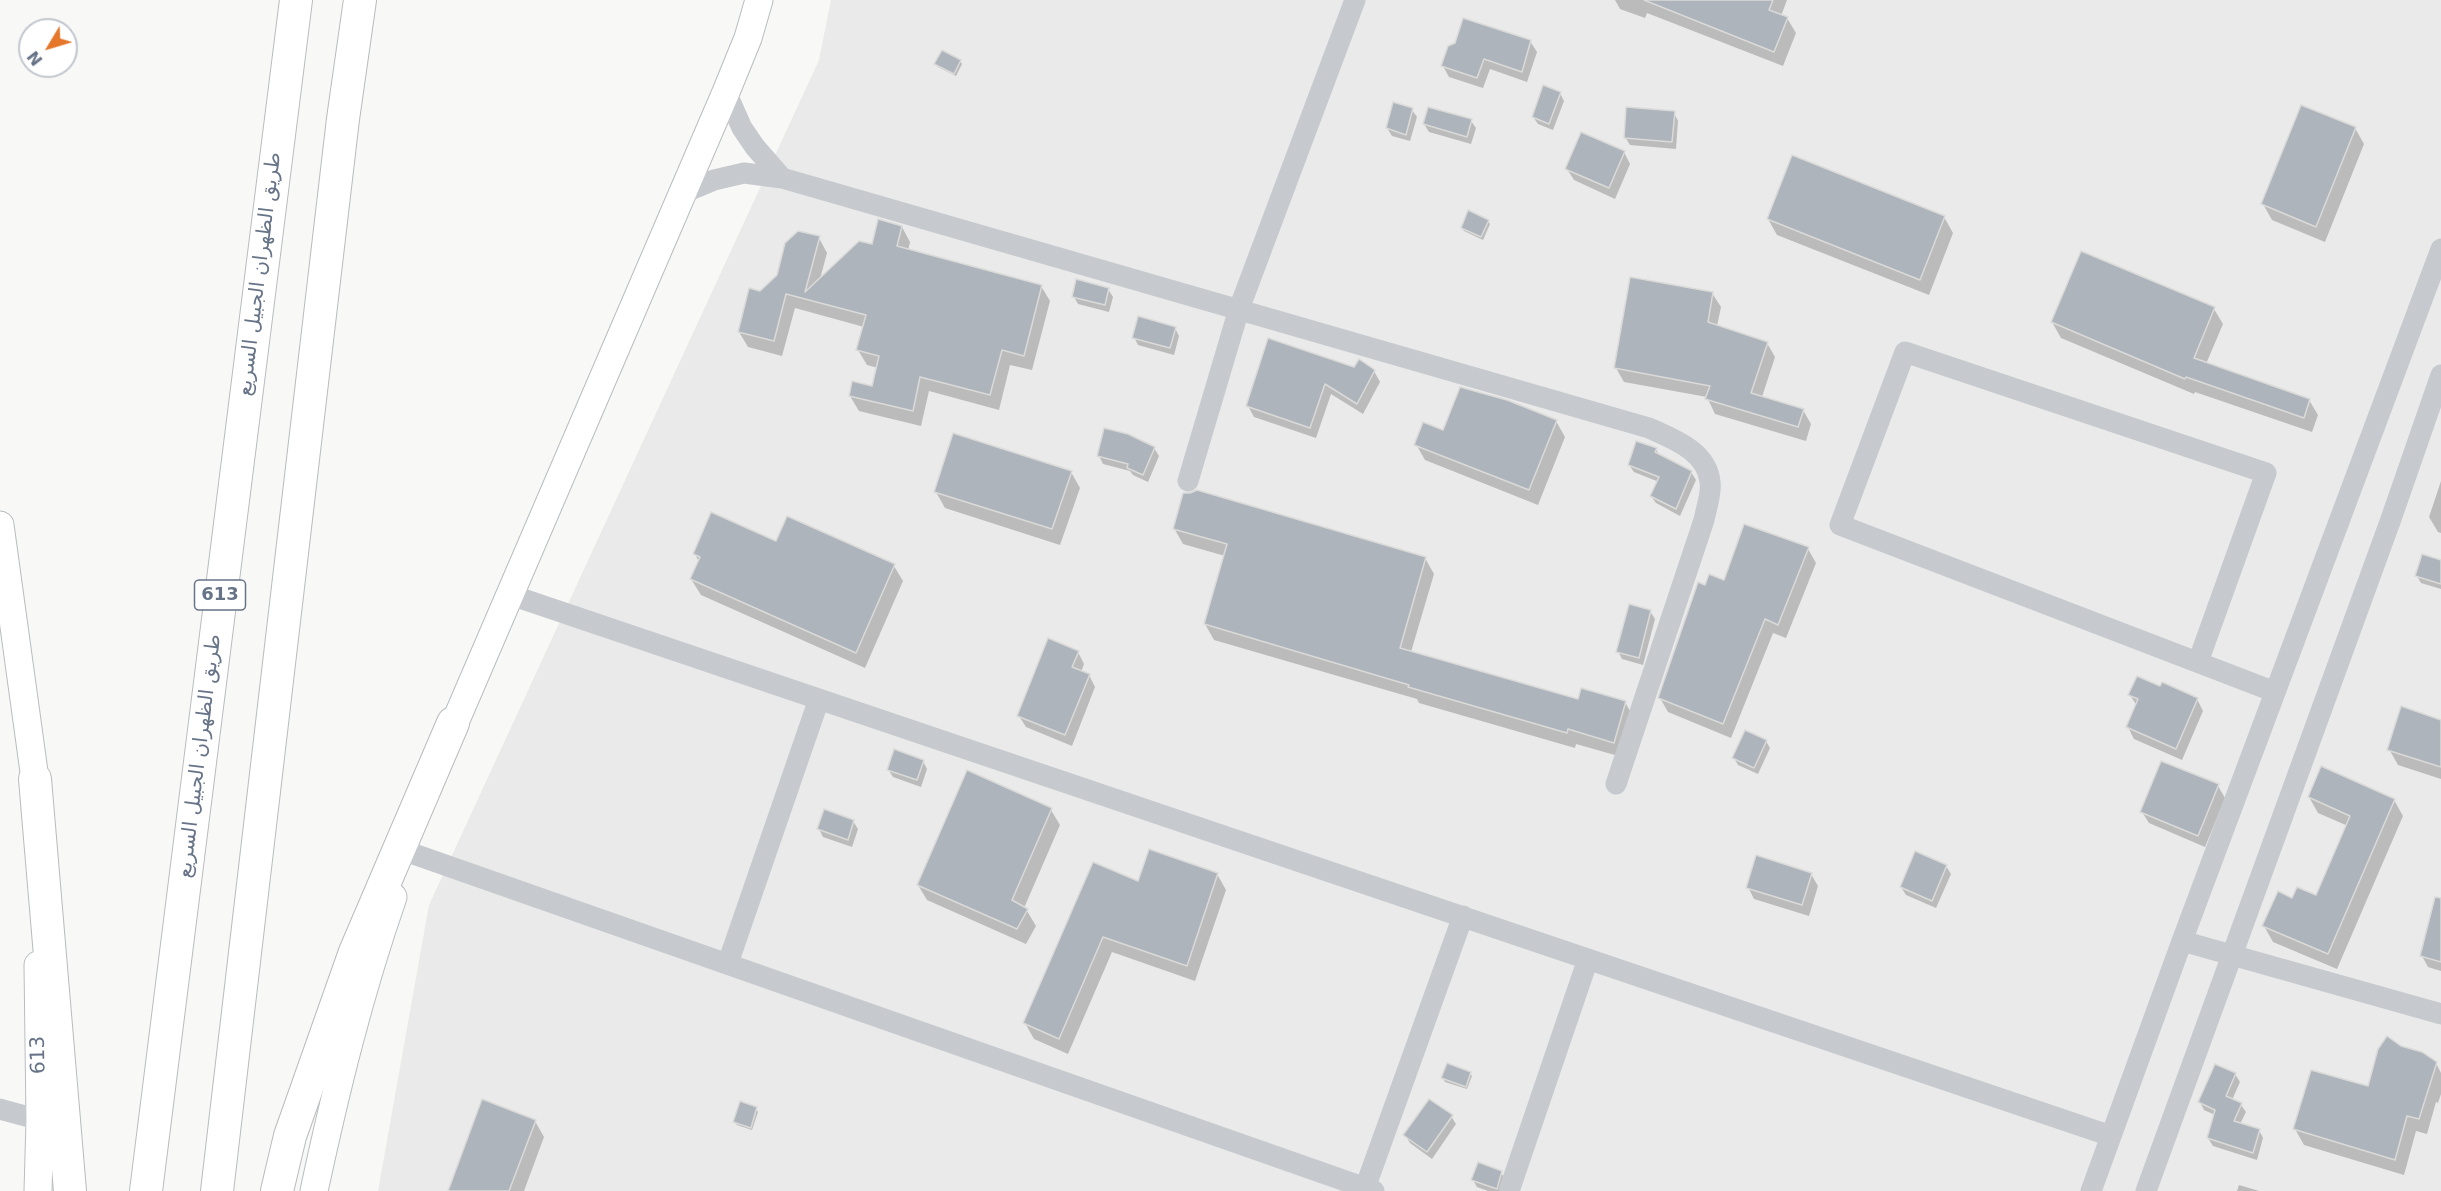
<!DOCTYPE html>
<meta charset="utf-8">
<style>
body{margin:0}
#map{position:relative;width:2441px;height:1191px;overflow:hidden;background:#f8f9f6;font-family:"DejaVu Sans",sans-serif}
canvas{display:block}
.north{position:absolute;left:18px;top:18px;width:60px;height:60px;box-sizing:border-box;background:#fff;border:2px solid #c2c7cf;border-radius:50%;rotate:232deg;font-size:16px;font-weight:700;line-height:24px;text-align:center;color:#677387}
.north::after{content:'';display:block;margin:auto;width:21px;height:27px;background:#e5772a;clip-path:polygon(50% 0,100% 100%,50% 72%,0 100%)}
</style>
<div id="map">
<canvas width="2441" height="1191"></canvas>
<div class="north">N</div>
</div>
<script>
const g = document.querySelector('canvas').getContext('2d');
g.lineJoin = 'round';
function paint(path, color) { g.fillStyle = color; g.fill(path, 'evenodd'); }
function stroke(path, color, width, dash) { g.strokeStyle = color; g.lineWidth = width; g.lineCap = dash ? 'butt' : 'round'; g.setLineDash(dash || []); g.stroke(path); }
function drawText(font, color, halo, rows, align = 'center') {
  g.font = font + ' "DejaVu Sans",Cairo,sans-serif'; g.lineWidth = 6; g.setLineDash([]); g.textBaseline = 'middle'; g.strokeStyle = halo; g.fillStyle = color; for (const [text, x, y, turn = 0] of rows) {
    g.save(); g.translate(x, y); g.rotate((+turn || 0) * Math.PI / 180); g.textAlign = isNaN(turn) ? turn : align; if (halo) g.strokeText(text, 0, 0); g.fillText(text, 0, 0); g.restore();
  }
}
const built = new Path2D(`
 M831 0H2441V1191H378L429 905 819 60Z`);
const shadow = new Path2D(`
 M1615 0H1787L1781 16 1787 18 1796 33 1783 66 1647 13 1645 18 1620 9Z
 M1530 41 1537 52 1527 82 1490 69 1483 88 1449 77 1443 66Z
 M960 61 962 64 956 76 938 67 936 64Z
 M1560 93 1564 101 1553 130 1538 124 1533 117Z
 M1412 110 1417 117 1410 141 1392 136 1387 128Z
 M1674 113 1678 121 1676 149 1630 145 1625 137Z
 M1471 121 1476 128 1471 144 1429 132 1424 124Z
 M2355 128 2364 144 2325 242 2272 220 2263 204Z
 M1624 152 1630 164 1615 199 1574 180 1567 169Z
 M1944 217 1953 233 1929 295 1777 235 1768 219Z
 M1488 221 1490 224 1483 240 1464 231 1462 228Z
 M902 227 910 242 908 251 1041 286 1050 301 1032 370 1010 365 999 410 929 391 921 426 859 411 850 396 873 387 878 368 867 365 858 350 864 327 795 308 782 356 748 347 739 332 761 293 819 238 827 253 820 279Z
 M1108 289 1113 297 1109 312 1078 304 1074 297Z
 M1712 293 1721 307 1717 326 1767 343 1775 357 1762 397 1803 410 1811 424 1806 441 1715 414 1707 397 1624 382 1616 368Z
 M2214 309 2223 324 2206 364 2309 400 2318 415 2312 432 2195 392 2194 394 2061 338 2052 322Z
 M1175 328 1179 336 1174 355 1138 345 1134 337Z
 M1355 369 1374 371 1380 382 1363 414 1331 394 1316 438 1254 417 1248 406Z
 M1556 421 1565 437 1538 505 1425 460 1416 444 1444 432Z
 M1154 448 1159 456 1148 482 1133 475 1130 471 1103 464 1099 456Z
 M1656 449 1659 455 1691 472 1696 480 1680 516 1656 503 1651 496 1659 482 1634 472 1629 465Z
 M1071 472 1080 488 1060 545 945 508 936 492Z
 M2441 481V533L2438 532 2429 517Z
 M1174 528 1425 558 1434 574 1411 652 1579 701 1625 702 1634 718 1622 757 1576 744 1575 748 1419 703 1417 699 1214 640 1205 624 1225 556 1183 544Z
 M777 543 894 566 903 581 865 668 701 595 691 579 699 562 695 554Z
 M1808 549 1816 563 1786 638 1773 633 1731 738 1668 712 1660 698 1706 587 1725 582Z
 M2441 562V589L2421 583 2417 576Z
 M1650 611 1655 619 1643 665 1622 659 1618 651Z
 M1078 652 1084 664 1081 672 1089 675 1095 687 1072 746 1026 727 1019 716Z
 M2161 688 2197 699 2203 711 2182 760 2134 739 2128 727 2137 706 2130 695Z
 M2441 721V779L2398 765 2389 749Z
 M1766 741 1770 748 1758 774 1738 765 1734 758Z
 M923 761 927 769 921 787 893 777 888 769Z
 M968 772 1051 810 1060 825 1024 908 1027 911 1036 926 1026 944 927 900 918 885Z
 M2218 786 2225 798 2205 847 2149 823 2142 812Z
 M2309 797 2394 800 2403 816 2337 969 2273 942 2264 926 2293 900 2317 897 2348 826 2318 813Z
 M853 821 858 829 852 847 823 837 819 829Z
 M1946 866 1951 874 1936 908 1906 895 1901 887Z
 M1217 874 1226 890 1195 981 1112 952 1068 1054 1034 1039 1025 1023 1139 883Z
 M1811 874 1818 886 1809 916 1754 899 1748 887Z
 M2441 926V971L2428 967 2422 956Z
 M2400 1047 2436 1063 2441 1073V1094L2438 1103 2436 1102 2427 1134 2416 1131 2404 1175 2304 1145 2295 1129 2369 1088Z
 M1470 1073 1472 1076 1467 1089 1445 1082 1443 1078Z
 M2235 1074 2240 1082 2232 1100 2241 1105 2246 1112 2240 1124 2259 1130 2263 1138 2257 1160 2213 1146 2208 1138 2215 1115 2204 1110 2200 1102Z
 M756 1109 758 1112 752 1130 737 1125 735 1122Z
 M1451 1116 1456 1124 1432 1159 1410 1143 1405 1135Z
 M535 1121 544 1137 524 1191H449Z
 M1501 1173 1506 1180 1502 1191H1488L1477 1187 1473 1180Z
 M2239 1185 2259 1191H2237Z`);
const building = new Path2D(`
 M1644 0H1773L1769 10 1788 17 1774 52Z
 M1463 18 1531 40 1522 72 1484 59 1477 78 1441 66 1448 46 1455 43Z
 M942 50 961 60 954 74 934 64Z
 M1543 85 1561 92 1549 124 1532 117Z
 M1393 102 1413 108 1406 135 1386 128Z
 M2301 105 2356 127 2316 227 2261 204Z
 M1428 107 1472 119 1467 137 1423 124Z
 M1626 107 1675 111 1672 142 1624 138Z
 M1581 132 1625 151 1609 188 1565 169Z
 M1792 155 1945 216 1920 280 1767 219Z
 M1468 210 1489 220 1481 237 1461 228Z
 M878 219 902 226 897 246 1042 285 1024 356 1002 350 990 395 920 377 913 411 849 396 852 381 872 386 879 356 856 350 866 315 786 294 774 341 738 332 749 288 760 291 777 275 785 243 798 231 820 236 805 292 859 241 872 244Z
 M2081 251 2215 307 2194 358 2310 399 2304 418 2186 377 2185 379 2051 322Z
 M1630 277 1713 292 1708 322 1768 342 1751 393 1804 409 1798 427 1705 399 1710 386 1614 368Z
 M1076 279 1109 288 1105 305 1072 297Z
 M1138 316 1176 327 1170 348 1132 338Z
 M1268 338 1354 367 1359 359 1375 370 1357 404 1325 384 1310 428 1246 406Z
 M1460 387 1507 400 1557 420 1529 490 1414 445 1423 422 1443 430Z
 M1104 428 1128 434 1155 447 1143 475 1127 468 1128 464 1097 456Z
 M953 433 1072 471 1052 529 934 492Z
 M1636 441 1657 448 1655 452 1692 471 1676 509 1650 496 1659 477 1628 465Z
 M1197 490 1426 557 1400 648 1578 699 1581 688 1626 701 1614 743 1568 729 1567 733 1408 687 1409 685 1204 624 1227 544 1173 529 1183 493H1190Z
 M711 512 776 541 787 516 895 564 856 653 690 579 700 557 693 554Z
 M1744 524 1809 547 1778 625 1765 619 1723 724 1658 698 1698 582 1705 585 1709 574 1724 580Z
 M2422 554 2441 560V584L2415 576Z
 M1629 604 1651 610 1639 658 1616 652Z
 M1048 638 1079 651 1072 667 1090 674 1065 735 1017 716Z
 M2137 676 2160 686 2162 682 2198 698 2176 749 2126 727 2138 699 2128 695Z
 M2401 706 2441 720V767L2387 750Z
 M1745 730 1767 740 1754 768 1732 758Z
 M894 749 924 760 917 780 887 770Z
 M2161 761 2219 784 2198 836 2140 812Z
 M2321 766 2395 799 2328 954 2262 926 2278 891 2292 898 2297 887 2316 895 2350 816 2308 797Z
 M967 770 1052 808 1012 900 1028 909 1017 929 917 885Z
 M824 809 854 820 848 840 817 829Z
 M1149 849 1218 873 1187 966 1103 937 1059 1039 1023 1023 1093 862 1138 881Z
 M1915 851 1947 865 1932 901 1900 887Z
 M1756 855 1812 873 1802 905 1746 888Z
 M2435 897 2441 898V962L2420 956Z
 M2387 1036 2401 1046 2422 1052 2437 1062 2419 1119 2407 1116 2395 1160 2293 1129 2311 1070 2368 1086 2378 1049Z
 M1447 1063 1471 1072 1466 1087 1441 1078Z
 M2215 1064 2236 1073 2226 1096 2242 1103 2234 1121 2260 1129 2253 1153 2207 1138 2215 1110 2198 1102Z
 M482 1099 536 1120 509 1191H448Z
 M1429 1099 1453 1115 1427 1152 1403 1135Z
 M740 1101 757 1107 751 1128 733 1122Z
 M1478 1162 1502 1171 1497 1189 1471 1180Z`);
const minor = new Path2D(`
 M782 178 1649 428C1673 439 1707 451 1710 482 1712 493 1706 509 1704 520L1616 784
 M683 193 714 180 744 173 782 178 755 147 742 128 726 92
 M1188 481 1239 309 1355 0
 M511 595 2111 1136
 M2198 662 2266 473 1905 352 1840 525 2275 692
 M408 852 1374 1191
 M2182 941 2441 1014
 M728 963 819 699
 M0 1109 40 1120
 M1365 1188 1463 916
 M1509 1191 1588 959
 M2091 1191 2182 941 2441 249
 M2146 1191 2391 519 2441 375`);
const major = new Path2D(`
 M0 525 35 779V800
 M447 741 726 92 748 38 759 0
 M38 965 40 1120 38 1191
 M314 1191C336 1089 359 995 393 897`);
const highway = new Path2D(`
 M35 779 70 1191
 M146 1191 296 0
 M217 1191 343 119 360 0
 M277 1191 290 1136 355 952 453 723`);
const shields = [
 [220,595,51]
];
const shieldNames = [
 ["613",220,595]
];
const streetNames = [
 ["طريق الظهران الجبيل السريع",260,274,-83],
 ["طريق الظهران الجبيل السريع",200,756,-83],
 ["613",39,1055,-91]
];
paint(built, '#e9eae9');
paint(shadow, '#0003');
paint(building, '#aeb4bc');
stroke(building, '#dadad8', 1.5);
stroke(major, '#b9bcc1', 29);
stroke(highway, '#b9bbbf', 34);
stroke(minor, '#c6c9cd', 21);
stroke(major, '#fff', 27);
stroke(highway, '#fff', 32);
for (const [x, y, w] of shields) { const box = new Path2D(); box.roundRect(x - w / 2, y - 15, w, 30, 4.5); g.fillStyle = '#fff'; g.fill(box); stroke(box, '#677387', 1.5); }
drawText('bold 18px', '#677387', null, shieldNames);
drawText('20px', '#677387', '#fff', streetNames);
</script>
